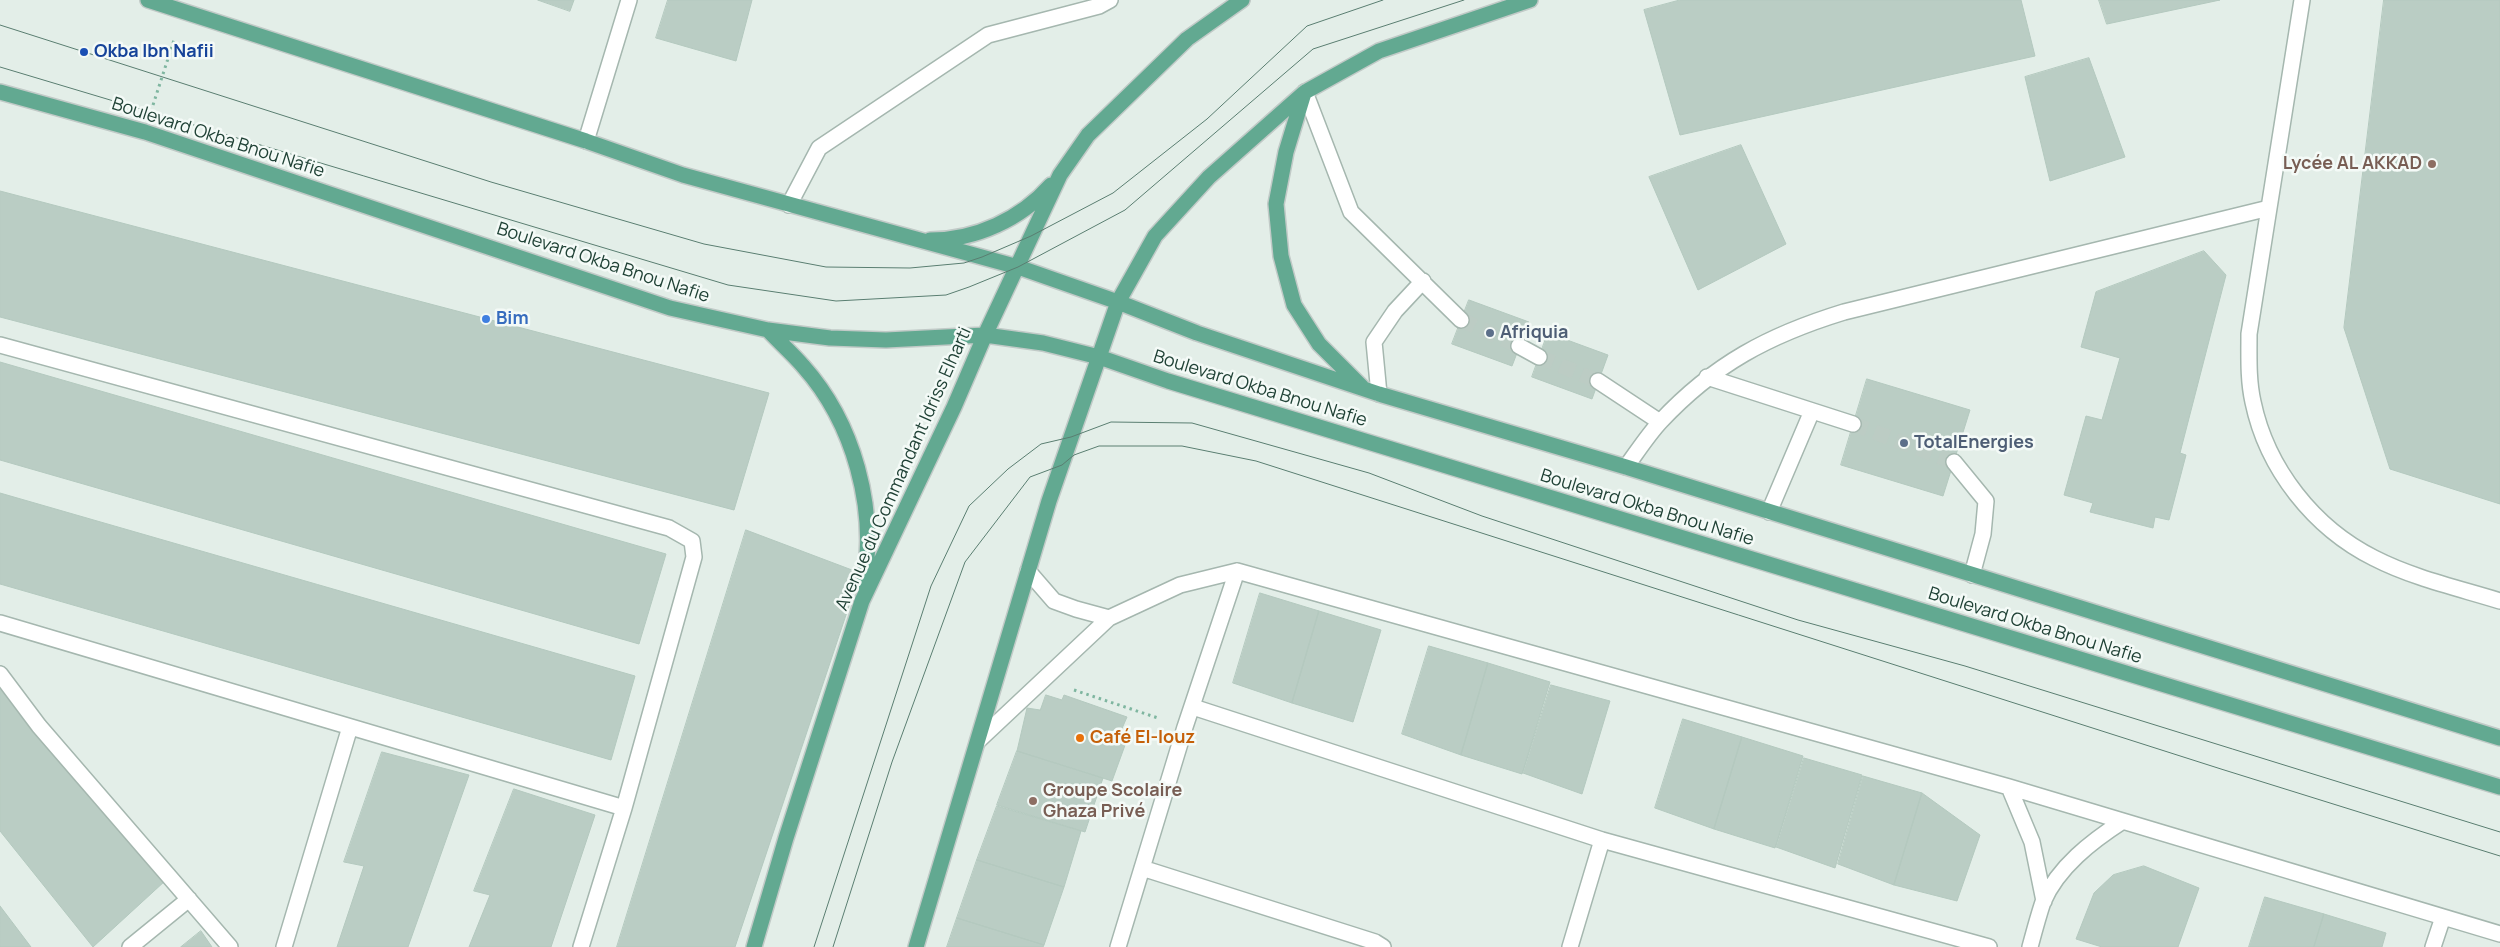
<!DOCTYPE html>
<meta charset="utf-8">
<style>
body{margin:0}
canvas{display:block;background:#e3eee8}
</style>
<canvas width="2500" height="947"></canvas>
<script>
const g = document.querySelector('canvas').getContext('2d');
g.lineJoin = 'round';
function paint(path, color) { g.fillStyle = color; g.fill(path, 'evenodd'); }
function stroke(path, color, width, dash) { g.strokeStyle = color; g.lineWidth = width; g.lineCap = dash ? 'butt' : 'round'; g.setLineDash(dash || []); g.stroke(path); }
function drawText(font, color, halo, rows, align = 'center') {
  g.font = font + ' Manrope,sans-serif'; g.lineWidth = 5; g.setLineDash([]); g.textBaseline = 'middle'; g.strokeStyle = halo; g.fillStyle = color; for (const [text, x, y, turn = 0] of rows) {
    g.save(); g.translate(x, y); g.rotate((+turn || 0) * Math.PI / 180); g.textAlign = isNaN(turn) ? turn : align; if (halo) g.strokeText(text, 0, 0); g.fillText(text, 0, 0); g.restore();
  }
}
const building = new Path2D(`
 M538 0H574L570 11Z
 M668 0H752L736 61 656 38Z
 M1680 0H2021L2035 56 1680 135 1644 10Z
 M2099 0H2220L2107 24Z
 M2384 0H2500V504L2390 469 2344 328Z
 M2089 58 2125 157 2050 181 2025 77Z
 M1741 145 1786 244 1698 290 1649 177Z
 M0 191 769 393 734 510 0 317Z
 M2204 251 2226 275 2180 453 2186 455 2169 520 2155 517 2153 528 2090 512 2093 503 2064 495 2086 416 2102 420 2120 358 2081 347 2096 292Z
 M1469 300 1529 322 1512 366 1452 344Z
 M1548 333 1608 355 1592 399 1532 377Z
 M0 362 666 554 639 644 0 460Z
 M1867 379 1970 410 1943 496 1841 465Z
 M0 493 635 676 611 760 0 584Z
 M746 530 860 573 735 947H617Z
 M1260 593 1319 611 1292 703 1233 683Z
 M1319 611 1381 630 1353 722 1292 703Z
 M1429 646 1488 663 1461 755 1402 734Z
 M1488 663 1550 682 1522 774 1461 755Z
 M1551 685 1610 701 1582 794 1523 773Z
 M0 686 165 881 93 947 0 831Z
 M1046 695 1062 700 1064 695 1127 717 1120 733 1128 737 1112 781 1017 751 1027 708 1040 710Z
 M1683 719 1742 737 1714 829 1655 808Z
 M1742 737 1803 756 1775 848 1714 829Z
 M1017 751 1103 778 1085 832 997 805Z
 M382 752 469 775 408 947H337L364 866 344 862Z
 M1804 758 1862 775 1835 868 1776 847Z
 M1863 776 1922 793 1894 885 1838 864Z
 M514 789 595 815 551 947H469L490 895 474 891Z
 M1922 793 1980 835 1957 901 1894 885Z
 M997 806 1081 831 1064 887 977 860Z
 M977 860 1064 887 1044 945 957 918Z
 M2144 866 2199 888 2178 947H2102L2076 939 2094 893 2113 875Z
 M2265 897 2324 914 2314 947H2249Z
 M0 906 31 947H0Z
 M2324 914 2386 933 2382 947H2314Z
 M957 918 1044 945 1043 947H947Z
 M201 931 212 947H181Z`);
const minorTunnel = new Path2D(`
 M1461 320 1519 346
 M1539 357 1598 381
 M1853 424 1954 462`);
const path = new Path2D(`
 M153 105 174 40
 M1074 690 1158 718`);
const minor = new Path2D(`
 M2302 0 2249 334C2249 357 2248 380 2253 402 2267 469 2314 528 2374 558 2413 578 2458 588 2500 601
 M1305 92 1351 212 1461 320
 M586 141 629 0
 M789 205 819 148 988 35 1099 6 1110 0
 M0 345 669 528 692 541 694 557 624 808 581 947
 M1519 346 1539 357
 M1707 377 1853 424
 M1598 381 1660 422
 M1379 394 1374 342 1395 311 1423 281
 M1954 462 1986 501 1983 534 1972 575
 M1626 467C1637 452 1648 435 1660 422 1714 364 1769 335 1844 312L2269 208
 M1769 512 1812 411
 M1028 571 1054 601 1076 609 1109 618
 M0 623 624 808
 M0 674 39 726 230 947
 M1193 707 1602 840 1989 947
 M978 741 1109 618 1180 585 1237 571 2009 787 2500 934
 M2009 787 2032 842 2044 901
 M1142 868 1375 942 1383 947
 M130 947 189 899
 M284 947 350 727
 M1118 947 1185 727 1237 571
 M1570 947 1602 840
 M2030 947C2034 932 2038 917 2043 902 2058 867 2092 841 2123 821
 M2433 947 2443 917`);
const major = new Path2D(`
 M148 0 586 141 683 175 1018 267 1118 302 1197 333 1379 394 1626 467 2500 738
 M0 92 145 132 670 308 768 330 830 338 886 340 985 335 1043 343 1099 357 1168 381 2500 787
 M1304 93 1286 152 1276 204 1281 256 1294 305 1319 344 1362 387
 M930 240C976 240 1021 219 1051 185
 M768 330C779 342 792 353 803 366 854 423 877 508 864 584
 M754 947 786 838 862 601 954 407 985 335 1060 175 1088 135 1187 39 1242 0
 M916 947 1049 501 1118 302 1155 236 1209 177 1305 92 1379 51 1530 0`);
const tram = new Path2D(`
 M0 25 491 182 704 244 826 267 910 268 964 263 982 257 1031 236 1113 193 1207 119 1307 26 1383 0
 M0 67 728 285 836 301 946 295 969 287 1018 267 1125 210 1313 49 1464 0
 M814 947 931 586 969 506 1008 469 1041 444 1071 437 1111 422 1192 423 1369 473 1482 516 1798 620 1965 666 2500 832
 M833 947 892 762 965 562 1030 477 1062 465 1074 455 1099 446H1182L1256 461 2221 769 2500 856`);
const markers = [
 [84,52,5,"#1a4fb4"],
 [2432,164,5,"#8d6e63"],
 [486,319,5,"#3f7fe0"],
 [1490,333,5,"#5c6f8a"],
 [1904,443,5,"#5c6f8a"],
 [1080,738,5,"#e8710a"],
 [1033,801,5,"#8d6e63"]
];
const transitNames = [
 ["Okba Ibn Nafii",94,52]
];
const streetNames = [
 ["Boulevard Okba Bnou Nafie",218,138,18],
 ["Boulevard Okba Bnou Nafie",603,263,18],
 ["Boulevard Okba Bnou Nafie",1260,389,17],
 ["Avenue du Commandant Idriss Elharti",904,469,-66],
 ["Boulevard Okba Bnou Nafie",1647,508,17],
 ["Boulevard Okba Bnou Nafie",2035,626,17]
];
const educationNames = [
 ["Lycée AL AKKAD",2422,164],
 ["Groupe Scolaire",1043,791,"left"],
 ["Ghaza Privé",1043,812,"left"]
];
const shopNames = [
 ["Bim",496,319]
];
const serviceNames = [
 ["Afriquia",1500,333],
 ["TotalEnergies",1914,443]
];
const foodNames = [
 ["Café El-louz",1090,738]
];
paint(building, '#bacdc4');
stroke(building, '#b4c9bf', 1);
stroke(minorTunnel, '#bcccc4', 15, [15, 8]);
stroke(minor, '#a5b7af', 18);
stroke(major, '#c1cac7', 18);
stroke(path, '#7fb6a0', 3, [2.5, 4]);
stroke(minor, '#fff', 15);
stroke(major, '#62a991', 15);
stroke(tram, '#5a7e71', 1);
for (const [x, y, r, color] of markers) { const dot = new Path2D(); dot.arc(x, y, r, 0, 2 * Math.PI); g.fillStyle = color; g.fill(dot); stroke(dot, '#f4faf7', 2); }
drawText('bold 18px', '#164399', '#f4faf7', transitNames, 'left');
drawText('18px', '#204236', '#f4faf7', streetNames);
drawText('bold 18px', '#785e54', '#f4faf7', educationNames, 'right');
drawText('bold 18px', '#366cbe', '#f4faf7', shopNames, 'left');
drawText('bold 18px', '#4e5e75', '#f4faf7', serviceNames, 'left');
drawText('bold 18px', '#c56008', '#f4faf7', foodNames, 'left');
</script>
